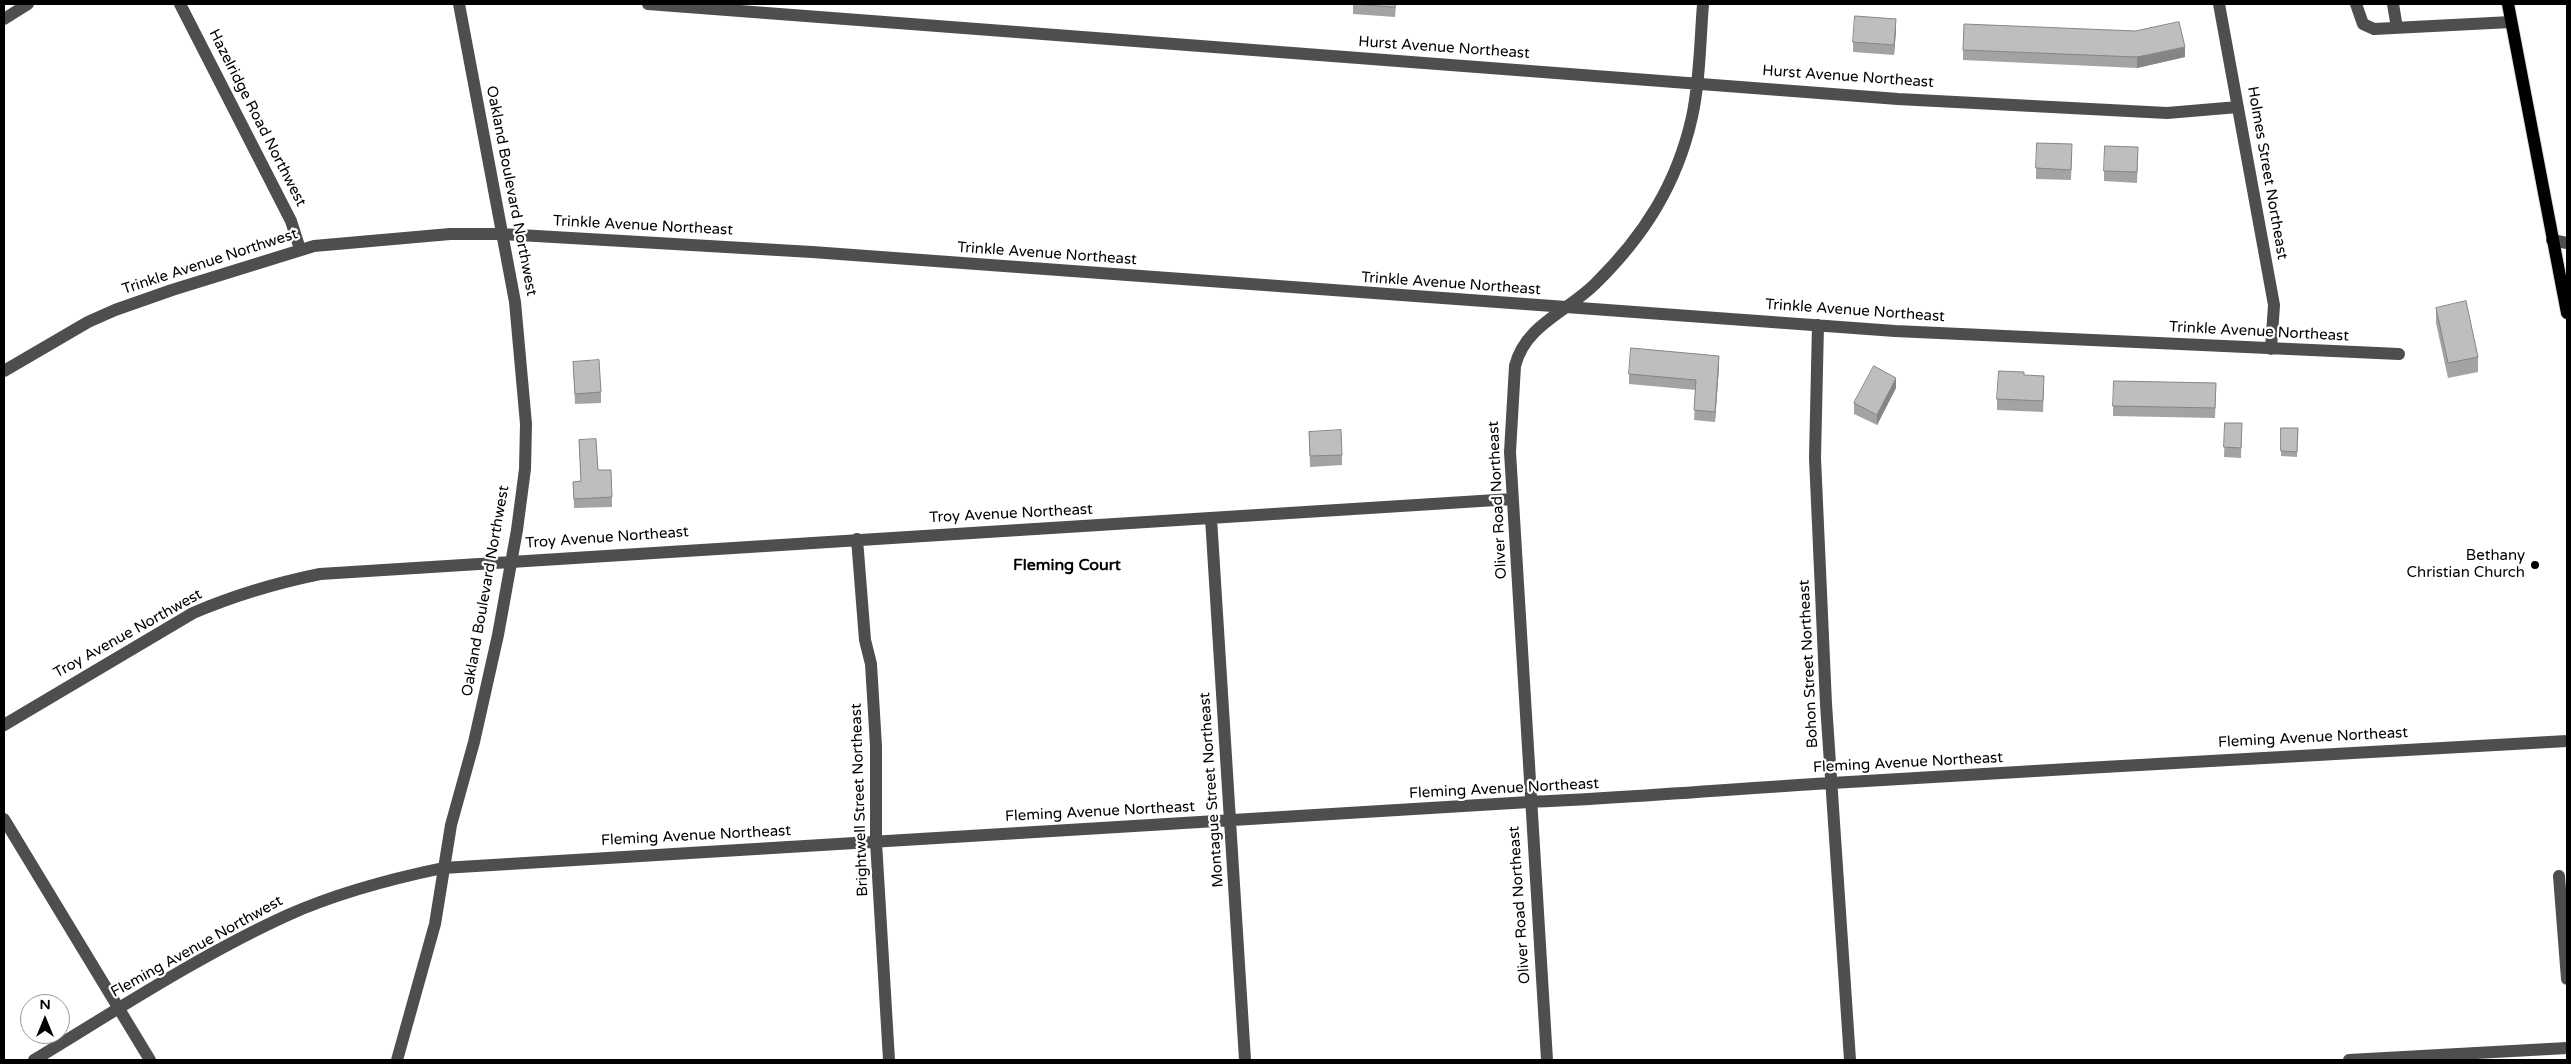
<!DOCTYPE html>
<style>
body{margin:0}
#map{position:relative;width:2571px;height:1064px;overflow:hidden;background:#fff;font-family:"Varela Round",sans-serif}
canvas{display:block}
.frame{position:absolute;inset:0;border:5px solid #000;pointer-events:none}
.north{position:absolute;left:20px;top:994px;width:50px;height:50px;box-sizing:border-box;background:#fff;border:1px solid #999;border-radius:50%;rotate:0deg;font-size:14px;font-weight:700;line-height:20px;text-align:center;color:#000}
.north::after{content:'';display:block;margin:auto;width:18px;height:22px;background:#000;clip-path:polygon(50% 0,100% 100%,50% 72%,0 100%)}
</style>
<div id="map">
<canvas width="2571" height="1064"></canvas>
<div class="frame"></div>
<div class="north">N</div>
</div>
<script>
const g = document.querySelector('canvas').getContext('2d');
g.lineJoin = 'round';
function stroke(path, color, width, dash) { g.strokeStyle = color; g.lineWidth = width; g.lineCap = dash ? 'butt' : 'round'; g.setLineDash(dash || []); g.stroke(path); }
function paint(path, color) { g.fillStyle = color; g.fill(path, 'evenodd'); }
function drawText(font, color, halo, rows, align = 'center') {
  g.font = font + ' "Varela Round",sans-serif'; g.lineWidth = 4.5; g.setLineDash([]); g.textBaseline = 'middle'; g.strokeStyle = halo; g.fillStyle = color; for (const [text, x, y, turn = 0] of rows) {
    g.save(); g.translate(x, y); g.rotate((+turn || 0) * Math.PI / 180); g.textAlign = isNaN(turn) ? turn : align; if (halo) g.strokeText(text, 0, 0); g.fillText(text, 0, 0); g.restore();
  }
}
const minor = new Path2D(`
 M180 4 291 221 300 249
 M648 4 1898 99 2167 113 2238 107
 M2219 4 2274 305 2271 349
 M2356 4 2363 24 2374 29 2511 22
 M2393 4 2397 28
 M4 19 28 4
 M2552 240 2567 243
 M1818 325 1815 458 1826 704 1850 1060
 M4 371 88 322 115 310 172 290 314 246 450 234H502L812 252 1895 331 2399 354
 M1211 518C1221 699 1235 879 1245 1060
 M857 539 865 640 871 664 876 746V842L889 1060
 M4 725 193 613C235 595 276 583 320 574L1512 499
 M4 819 150 1060
 M2559 876 2567 979
 M34 1060C115 1011 202 954 288 915 337 893 390 879 443 868L1529 802C1630 798 1731 789 1832 783 2077 769 2322 753 2567 741
 M397 1060 435 924 451 825 474 742 498 635 517 530 525 469 526 424 515 302 459 4
 M1547 1060 1510 452 1515 366C1525 325 1567 312 1595 284 1644 236 1677 184 1692 117 1700 80 1700 41 1703 4
 M2349 1060 2567 1048`);
const major = new Path2D(`
 M2508 4 2567 313`);
const wall = new Path2D(`
 M1353 4H1396L1395 17 1353 14Z
 M1896 30 1894 55 1853 52V42Z
 M1963 50 2185 57 2137 68 1963 60Z
 M2072 155 2071 180 2036 179V168Z
 M2138 158 2137 183 2104 181V171Z
 M2436 308 2478 357V372L2448 378 2436 323Z
 M573 362 601 392V403L575 404Z
 M1719 366 1715 422 1694 420 1696 390 1629 384V374Z
 M2044 386 2043 412 1997 410V399Z
 M1896 388 1877 425 1854 414V403Z
 M2216 393 2215 418 2113 416V406Z
 M2225 423H2242L2241 458 2224 457Z
 M2281 428H2298L2297 457 2281 456Z
 M1309 432 1342 455V465L1310 467Z
 M579 440 598 470 612 497V507L574 508 573 482 581 481Z`);
const shadedWall = new Path2D(`
 M1896 19V30L1894 55V45Z
 M2185 47V57L2137 68V57Z
 M1719 356V366L1715 422V412Z
 M1896 378V388L1877 425V415Z`);
const building = new Path2D(`
 M1355 4H1395V7Z
 M1855 16 1896 19 1894 45 1853 42Z
 M2179 22 2185 47 2137 57 1963 50 1964 24 2135 31Z
 M2037 143 2072 144 2071 170 2036 168Z
 M2105 146 2138 147 2137 172 2104 171Z
 M2466 301 2478 357 2448 363 2436 308Z
 M1631 348 1719 356 1715 412 1694 410 1696 380 1629 374Z
 M599 360 601 392 575 394 573 362Z
 M1874 366 1896 378 1877 415 1854 403Z
 M1999 371 2024 372V375L2044 376 2043 401 1997 399Z
 M2114 381 2216 383 2215 408 2113 406Z
 M2225 423H2242L2241 448 2224 447Z
 M2281 428H2298L2297 452 2281 451Z
 M1341 430 1342 455 1310 456 1309 432Z
 M596 439 598 470H611L612 497 574 499 573 482 581 481 579 440Z`);
const markers = [
 [2535,565,5,"#000"]
];
const streetNames = [
 ["Hurst Avenue Northeast",1444,48,4],
 ["Hurst Avenue Northeast",1848,77,4],
 ["Hazelridge Road Northwest",257,118,63],
 ["Holmes Street Northeast",2267,173,80],
 ["Oakland Boulevard Northwest",511,191,79],
 ["Trinkle Avenue Northeast",643,226,3],
 ["Trinkle Avenue Northeast",1047,254,4],
 ["Trinkle Avenue Northwest",210,262,-18],
 ["Trinkle Avenue Northeast",1451,284,4],
 ["Trinkle Avenue Northeast",1855,311,4],
 ["Trinkle Avenue Northeast",2259,332,3],
 ["Oliver Road Northeast",1498,500,-93],
 ["Troy Avenue Northeast",1011,514,-3],
 ["Troy Avenue Northeast",607,538,-4],
 ["Oakland Boulevard Northwest",486,591,-80],
 ["Troy Avenue Northwest",128,634,-29],
 ["Bohon Street Northeast",1809,664,-93],
 ["Fleming Avenue Northeast",2313,738,-3],
 ["Fleming Avenue Northeast",1908,763,-3],
 ["Fleming Avenue Northeast",1504,789,-3],
 ["Montague Street Northeast",1212,790,-94],
 ["Brightwell Street Northeast",860,800,-92],
 ["Fleming Avenue Northeast",1100,812,-3],
 ["Fleming Avenue Northeast",696,836,-3],
 ["Oliver Road Northeast",1520,905,-94],
 ["Fleming Avenue Northwest",197,947,-29]
];
const poiNames = [
 ["Bethany",2525,556],
 ["Christian Church",2525,573]
];
const neighbourhoodNames = [
 ["Fleming Court",1067,566]
];
stroke(major, '#dbdbdb', 14);
stroke(minor, '#4e4e4e', 12);
stroke(major, '#000', 12);
paint(wall, '#a3a3a3');
paint(shadedWall, '#858585');
paint(building, '#bebebe');
stroke(building, '#858585', 1);
for (const [x, y, r, color] of markers) { const dot = new Path2D(); dot.arc(x, y, r, 0, 2 * Math.PI); g.fillStyle = color; g.fill(dot); stroke(dot, '#fff', 2); }
drawText('15px', '#000', '#fff', streetNames);
drawText('15px', '#000', '#fff', poiNames, 'right');
drawText('bold 16px', '#000', '#fff', neighbourhoodNames);
</script>
